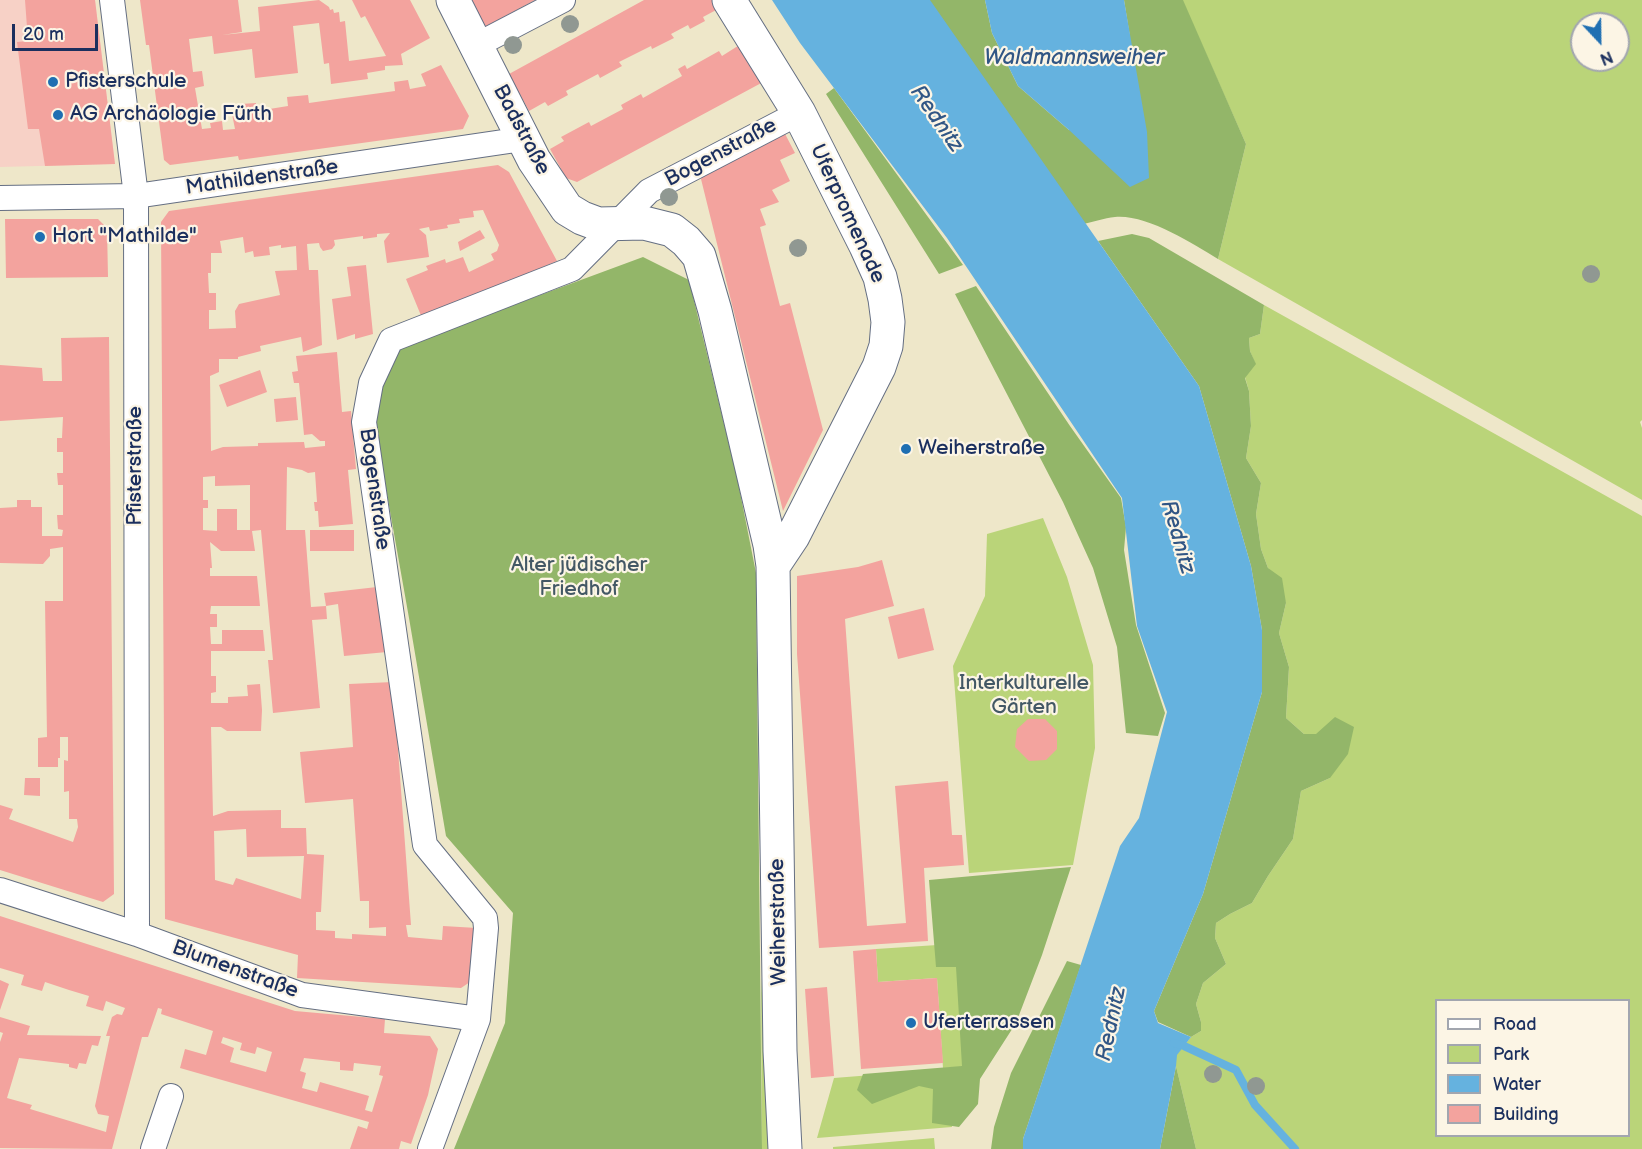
<!DOCTYPE html>
<meta charset="utf-8">
<style>
body{margin:0}
#map{position:relative;width:1642px;height:1149px;overflow:hidden;background:#eee7c9;font-family:"Balsamiq Sans",sans-serif}
canvas{display:block}
.legend{position:absolute;left:1435px;top:999px;width:195px;height:138px;box-sizing:border-box;background:#fcf5e5;border:2px solid #a2a6af;margin:0;padding:8px 10px;list-style:none;font-size:18px;color:#1b2f5e}
.legend li{display:flex;align-items:center;gap:12px;height:30px}
.legend b{width:30px;border:2px solid #a2a6af}
.north{position:absolute;left:1570px;top:12px;width:60px;height:60px;box-sizing:border-box;background:#fcf5e5;border:2px solid #a2a6af;border-radius:50%;rotate:158deg;font-size:16px;font-weight:700;line-height:24px;text-align:center;color:#1b2f5e}
.north::after{content:'';display:block;margin:auto;width:21px;height:27px;background:#1f6fb2;clip-path:polygon(50% 0,100% 100%,50% 72%,0 100%)}
.scale{position:absolute;left:12px;top:24px;width:86px;height:27px;box-sizing:border-box;border:3px solid #1b2f5e;border-top:0;padding-left:8px;font-size:18px;line-height:21px;white-space:nowrap;color:#1b2f5e;-webkit-text-stroke:4px #fcf5e5;paint-order:stroke}
</style>
<div id="map">
<canvas width="1642" height="1149"></canvas>
<ul class="legend">
<li><b style="height:8px;background:#fff"></b>Road</li>
<li><b style="height:16px;background:#bad479"></b>Park</li>
<li><b style="height:16px;background:#65b2df"></b>Water</li>
<li><b style="height:16px;background:#f3a39e"></b>Building</li>
</ul>
<div class="north">N</div>
<div class="scale">20 m</div>
</div>
<script>
const g = document.querySelector('canvas').getContext('2d');
g.lineJoin = 'round';
function paint(path, color) { g.fillStyle = color; g.fill(path, 'evenodd'); }
function stroke(path, color, width, dash) { g.strokeStyle = color; g.lineWidth = width; g.lineCap = dash ? 'butt' : 'round'; g.setLineDash(dash || []); g.stroke(path); }
function drawText(font, color, halo, rows, align = 'center') {
  g.font = font + ' "Balsamiq Sans",sans-serif'; g.lineWidth = 4.5; g.setLineDash([]); g.textBaseline = 'middle'; g.strokeStyle = halo; g.fillStyle = color; for (const [text, x, y, turn = 0] of rows) {
    g.save(); g.translate(x, y); g.rotate((+turn || 0) * Math.PI / 180); g.textAlign = isNaN(turn) ? turn : align; if (halo) g.strokeText(text, 0, 0); g.fillText(text, 0, 0); g.restore();
  }
}
const built = new Path2D(`
 M0 0H95L115 164 0 167Z`);
const green = new Path2D(`
 M1182 0H1642V420L1640 422 1642 428V500L1218 259 1246 144ZM1582 24H1618V60H1582Z
 M1264 305 1642 516V1149H1196L1176 1066V1055L1191 1037 1201 1031V1022L1196 1004 1203 983 1226 964 1215 938 1216 923 1230 914 1252 903 1268 876 1293 839 1301 791 1330 778 1316 735 1304 734 1286 718 1289 667 1279 633 1286 603 1268 568 1261 549 1256 514 1261 483 1246 458 1251 426 1249 391 1245 377 1255 363 1250 351 1249 338 1260 334ZM1436 1000H1628V1136H1436Z
 M1043 518 1067 577 1093 665 1095 748 1073 865 969 873 953 666 985 596 987 534Z
 M968 943 975 1066 943 1068 937 978 878 982 876 949Z
 M761 977 771 1149H762Z
 M948 1069 952 1127 817 1138 834 1078Z
 M934 1138 935 1149H833V1147Z`);
const forest = new Path2D(`
 M926 0H985L992 33 1018 86 1069 130 1130 37 1124 0H1183L1246 144 1218 259C1192 243 1146 214 1115 217 1104 218 1093 222 1083 224Z
 M834 88 963 265 939 274 826 94Z
 M1132 234 1149 238 1264 305 1260 334 1249 338 1250 351 1256 364 1245 378 1249 391 1251 426 1246 458 1261 483 1256 514 1261 549 1268 568 1282 578 1286 603 1279 633 1289 667 1286 718 1304 734H1316L1335 717 1354 727 1348 754 1330 778 1301 791 1293 839 1268 876 1252 903 1230 914 1216 923 1215 938 1226 964 1203 983 1196 1004 1201 1022V1031L1191 1037 1158 1022 1154 1011 1203 894 1262 692V630L1251 566 1199 386 1098 241Z
 M643 257 689 280 737 477 756 573 762 1149H454L505 1023 513 913 446 836 409 618 374 421 381 386 397 348Z
 M976 286 1070 426 1121 498 1126 527 1124 550 1136 625 1165 713 1158 736 1126 733 1117 647 1093 568 1063 502 955 294Z
 M1071 867 1042 955 1016 1023 980 1079 978 1104 959 1127 932 1123 933 1089 919 1086 872 1104 857 1090 863 1074 962 1066 956 967H936L929 880Z
 M1067 961 1081 965 1023 1139V1149H991L994 1127 1011 1073Z
 M1176 1066 1196 1149H1160Z`);
const water = new Path2D(`
 M772 0H930L1199 386 1251 566 1262 630V692L1203 894 1154 1011 1158 1023 1191 1037 1177 1055 1176 1066 1160 1149H1023V1139L1120 846 1139 818 1167 712 1137 626 1122 498 947 238 800 43Z
 M985 0H1124L1147 132 1149 178 1130 187 1069 130 1018 86 992 33Z`);
const stream = new Path2D(`
 M1174 1043 1184 1046 1236 1070 1255 1105 1295 1149`);
const building = new Path2D(`
 M25 0H95L115 164 45 166 39 129H28L17 42 28 41Z
 M140 0H238L242 32 222 35 260 31 258 7 319 0 329 7 330 10 333 9 334 13 339 12 340 22 345 21 349 61 386 56 365 16 361 18 352 0H410L430 38 401 54 403 65 385 66V70L367 73 368 79 331 84 329 63 324 64 319 23 293 26 298 73 255 78 252 49 214 54 212 36 189 39 193 72 202 71 204 86 195 88 202 129 211 128 210 123 222 121 223 130 235 129 232 114 242 113 241 104 256 103 257 111 288 106 287 97 308 95 309 103 337 99 395 91 394 82 408 80 410 89 426 86 421 74 441 65 469 116 463 129 239 160 238 156 170 165 164 160 149 45H146Z
 M470 0H535L485 27Z
 M644 0H712L718 9 703 17 705 21 690 29 688 25 671 34 674 38 652 49 651 46 619 62 622 66 600 78 598 74 566 91 568 95 548 106 545 102 529 111 509 74Z
 M741 44 765 81 577 182 566 178 550 149 564 141 561 137 589 122 591 126 623 109 621 105 641 94 643 98 682 76 678 69 685 65 687 69 719 51 722 56Z
 M783 130 795 153 780 160 790 181 772 190 779 202 760 209 766 225 760 227 780 306 790 303 823 430 783 511 701 179 705 171Z
 M498 165 509 172 557 261 422 318 406 279 428 270 426 266 445 259 446 263 463 257 469 272 494 260 491 254 497 251 499 245 483 210 473 211 474 217 459 219 460 223 447 225 448 228 430 231 429 227 419 229 426 235 429 257 387 263 384 241 390 233 377 234V237L363 239V236L334 240 335 245 332 249 323 251 320 247 319 243 307 244 309 270H318L322 345 303 352 301 337 260 346 261 351 238 357V359H219V372L210 376 211 451 223 447 258 446V443L304 442 305 448 325 446V441H320L312 434 304 435 299 383H294L292 372 298 371 296 356 337 352 342 412 351 411 356 469 348 470 353 524 319 527 318 511H315L314 502H317L315 472 308 473 302 470 287 467 286 530H305L311 607 326 606 327 619 312 620 320 708 273 713 268 660H273L261 530 252 531 255 551H221L210 542 212 568H210V576H257L260 606H211L210 614H217V627H210L211 644H222V630H263L265 651H211V676H216V692L211 693V703H228V697L248 696 247 685 260 684 262 710 261 731H227L221 727H211L213 816 228 811 281 810V828H306L307 854 324 855 321 912H316V930L335 931V938L352 939V934L386 936V927L369 928V901H360L353 799 305 803 300 752 353 747 349 684 393 682 411 925H406L408 937 442 940 443 926 477 928 473 980 461 988 297 978 298 955 165 919 161 222 169 211ZM243 237 245 253 253 251 254 257 270 255 269 247 281 245V248L296 246 297 270 275 271 280 295 239 304 235 311 236 328 209 329V310H216V293H209L208 273H211V253H222L220 241ZM215 476V486L250 485V530H237V509H217V531L203 530V508H208V500H203V477ZM246 829 247 857 304 856 301 899 236 878 233 885 215 880 214 831Z
 M5 219H98L107 228 108 277 6 278Z
 M480 230 485 238 460 251 458 242Z
 M366 265 373 334 355 339V334L337 340 332 299 351 296 347 267Z
 M109 337 114 894 103 902 0 870V805L13 809 9 819 73 842 78 827 77 819H69V791L64 792V760L68 761V737H60V758H58V767H38V738L47 737 45 601H63V547L50 549V556L43 564 0 563V508L17 507V500H31V507H42V536H62L63 530 58 529 57 515H63V485H58L57 473H63V452H57V438H62L63 417 0 421V365L42 368 43 381H62L61 338Z
 M260 370 267 392 227 407 219 385Z
 M296 397 298 420 276 422 274 399Z
 M310 530H354V551H310Z
 M882 560 894 606 845 619 867 926 906 923 895 786 948 781 952 835H962L964 865 924 868 928 941 819 948 797 654V576L858 567Z
 M377 587 387 652 344 656 338 604 326 606 324 593Z
 M924 608 934 650 898 659 888 617Z
 M1028 719H1045L1057 731V749L1046 760 1029 761 1015 747 1017 729Z
 M25 778H40V796L24 795Z
 M0 916 295 1011 385 1019 384 1033 430 1036 438 1049 428 1095 411 1144 401 1141 399 1149H350L358 1126 367 1129 369 1122 180 1068 185 1049 206 1055 213 1031 161 1014 162 1009 158 1008 148 1037H142L112 1149 0 1148V1042L3 1033 0 1032V1017L30 1026 27 1035 101 1036 98 1046 92 1045 86 1064 79 1063 77 1069 69 1067V1064L19 1058 7 1098 32 1105 30 1109 106 1132 109 1116 98 1114 95 1106 110 1036H106L112 1017 117 1014 122 1015 125 1008 106 1001 103 1011 86 1006 89 996 69 990 45 982 42 991 21 985 24 975 0 968ZM223 1037 242 1043 240 1050 255 1054 257 1047 272 1052 266 1072 230 1062 234 1048 221 1043ZM304 1058 340 1062V1070L353 1071 354 1063 381 1066 379 1075 383 1076 372 1112 365 1110 369 1096 320 1082 317 1092 302 1088 306 1073 300 1071Z
 M876 949 878 982 937 978 943 1063 861 1069 853 951Z
 M0 980 9 984 0 1010Z
 M827 987 834 1076 811 1078 805 989Z`);
const street = new Path2D(`
 M112 0 136 196 137 934
 M477 45 563 0
 M0 198 136 196 523 139
 M0 890 137 934 302 995 478 1019
 M153 1149 171 1096
 M430 1149 478 1019 486 928 485 918 425 845 364 422 371 383 391 340 572 269 649 191 799 113`);
const secondary = new Path2D(`
 M453 0 534 160 567 209 582 218 598 224 644 223 672 230 686 241 699 256 715 311 770 545 773 566 780 1051 785 1149
 M729 0 799 113 866 246 880 277 885 299 888 322 886 346 879 367 793 536 773 566`);
const trees = [
 [570,24],
 [513,45],
 [669,197],
 [798,248],
 [1591,274],
 [1213,1074],
 [1256,1086]
];
const markers = [
 [53,82,6,"#1f6fb2"],
 [58,115,6,"#1f6fb2"],
 [40,237,6,"#1f6fb2"],
 [906,449,6,"#1f6fb2"],
 [911,1023,6,"#1f6fb2"]
];
const poiNames = [
 ["Pfisterschule",65,82],
 ["AG Archäologie Fürth",70,115],
 ["Hort \"Mathilde\"",52,237],
 ["Weiherstraße",918,449],
 ["Uferterrassen",923,1023]
];
const streetNames = [
 ["Badstraße",521,130,62],
 ["Bogenstraße",721,153,-28],
 ["Mathildenstraße",262,178,-8],
 ["Uferpromenade",847,214,65],
 ["Pfisterstraße",136,466,-90],
 ["Bogenstraße",374,489,82],
 ["Weiherstraße",779,922,-91],
 ["Blumenstraße",235,970,20]
];
const parkNames = [
 ["Alter jüdischer",579,566],
 ["Friedhof",579,590],
 ["Interkulturelle",1024,684],
 ["Gärten",1024,708]
];
const waterNames = [
 ["Waldmannsweiher",1074,58],
 ["Rednitz",936,119,55],
 ["Rednitz",1177,537,74],
 ["Rednitz",1112,1024,-78]
];
paint(built, '#f7d1c6');
paint(green, '#bad479');
paint(forest, '#93b669');
paint(water, '#65b2df');
stroke(stream, '#65b2df', 8);
paint(building, '#f3a39e');
stroke(street, '#656f83', 26);
stroke(secondary, '#656f83', 35);
stroke(street, '#fff', 24);
stroke(secondary, '#fff', 33);
g.fillStyle = '#909892';
for (const [x, y] of trees) { g.beginPath(); g.arc(x, y, 9, 0, 2 * Math.PI); g.fill(); }
for (const [x, y, r, color] of markers) { const dot = new Path2D(); dot.arc(x, y, r, 0, 2 * Math.PI); g.fillStyle = color; g.fill(dot); stroke(dot, '#fcf5e5', 2); }
drawText('21px', '#1b2f5e', '#fcf5e5', poiNames, 'left');
drawText('21px', '#1b2f5e', '#fcf5e5', streetNames);
drawText('21px', '#435865', '#fcf5e5', parkNames);
drawText('italic 22px', '#315685', '#fcf5e5', waterNames);
</script>
